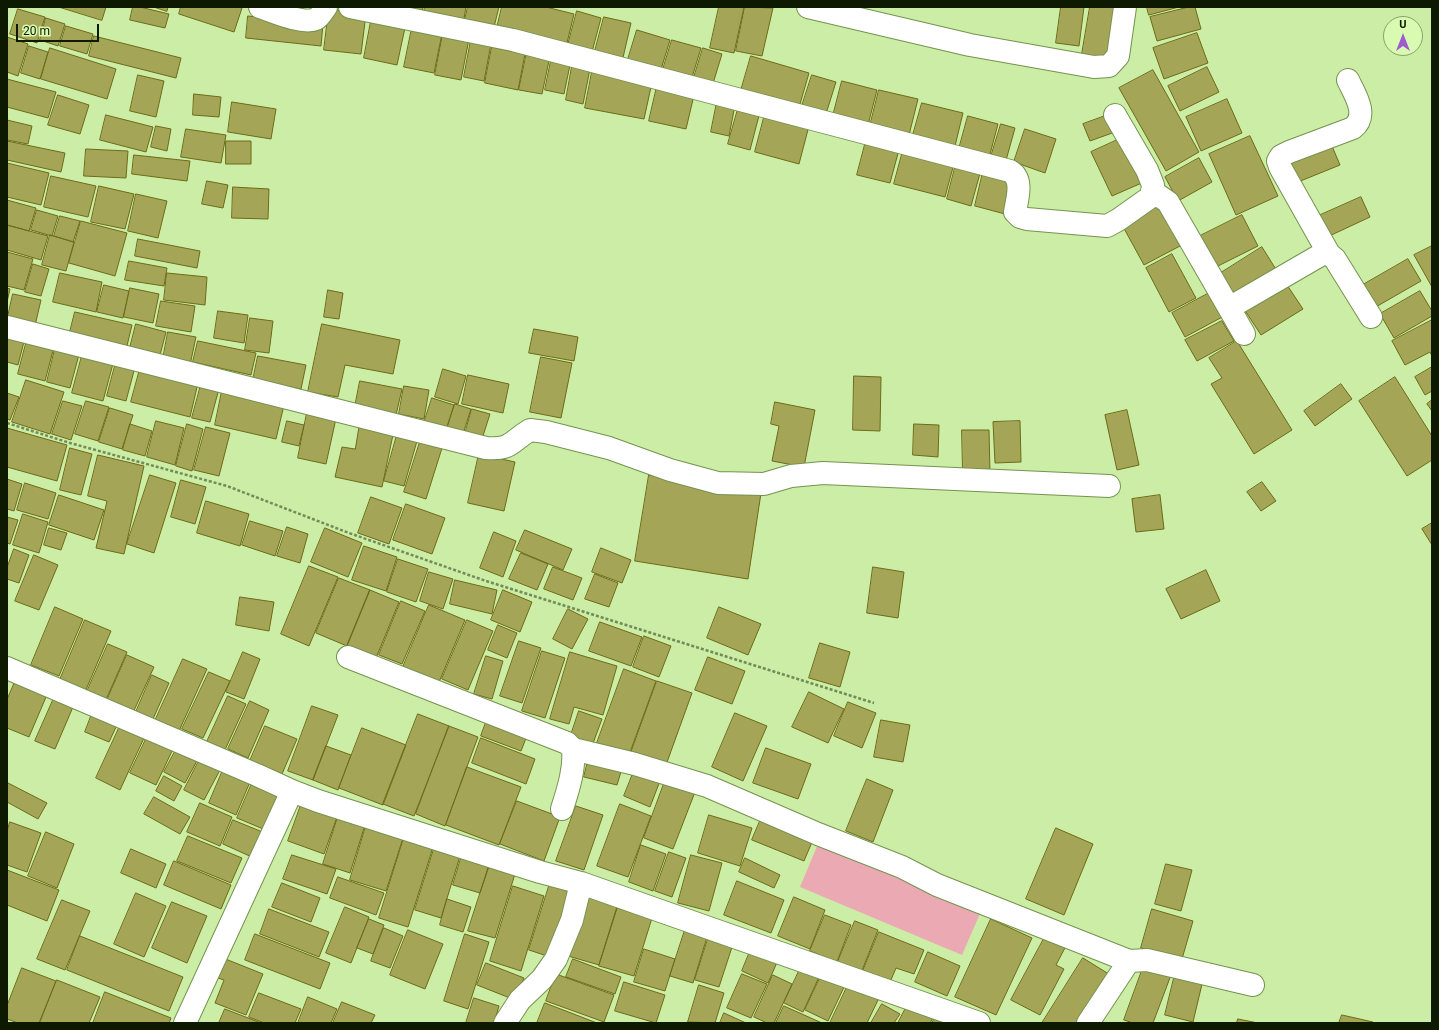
<!DOCTYPE html>
<style>
body{margin:0}
#map{position:relative;width:1439px;height:1030px;overflow:hidden;background:#cbeda5;font-family:Roboto,sans-serif}
canvas{display:block}
.frame{position:absolute;inset:0;border:8px solid #0d1900;pointer-events:none}
.north{position:absolute;left:1383px;top:16px;width:40px;height:40px;box-sizing:border-box;background:#d8fbb1;border:1px solid #87a16a;border-radius:50%;rotate:0deg;font-size:11px;font-weight:700;line-height:16px;text-align:center;color:#0d1900}
.north::after{content:'';display:block;margin:auto;width:14px;height:18px;background:#9e5acf;clip-path:polygon(50% 0,100% 100%,50% 72%,0 100%)}
.scale{position:absolute;left:16px;top:24px;width:83px;height:18px;box-sizing:border-box;border:2px solid #0d1900;border-top:0;padding-left:5px;font-size:12px;line-height:14px;white-space:nowrap;color:#0d1900;-webkit-text-stroke:3px #d8fbb1;paint-order:stroke}
</style>
<div id="map">
<canvas width="1439" height="1030"></canvas>
<div class="frame"></div>
<div class="north">U</div>
<div class="scale">20 m</div>
</div>
<script>
const g = document.querySelector('canvas').getContext('2d');
g.lineJoin = 'round';
function paint(path, color) { g.fillStyle = color; g.fill(path, 'evenodd'); }
function stroke(path, color, width, dash) { g.strokeStyle = color; g.lineWidth = width; g.lineCap = dash ? 'butt' : 'round'; g.setLineDash(dash || []); g.stroke(path); }
const green = new Path2D(`
 M818 844 982 909 962 955 800 887Z`);
const building = new Path2D(`
 M59 7H106L102 20Z
 M133 7H140L169 14 165 28 130 20Z
 M154 7H168L167 11Z
 M181 7H239L242 8 234 32 179 14Z
 M401 7H423L421 16Z
 M425 7H466L463 24 423 16Z
 M468 7H499L493 31 464 24Z
 M502 7H546L574 14 565 51 496 32Z
 M719 7H744L734 53 710 48Z
 M745 7 773 8 762 56 736 51Z
 M1061 7H1084L1079 46 1056 43Z
 M1090 7H1121L1112 60 1082 54Z
 M1147 7H1179L1149 15Z
 M1189 7H1195L1201 29 1157 41 1150 17Z
 M18 9 45 17 37 43 10 34Z
 M329 9 366 14 361 54 324 50Z
 M577 11 601 18 592 52 568 45Z
 M248 16 323 24 321 46 246 38Z
 M372 16 406 23 397 65 364 58Z
 M604 17 631 23 622 62 594 55Z
 M46 18 65 24 58 46 40 40Z
 M413 23 443 29 434 73 404 67Z
 M66 26 93 34 87 54 60 46Z
 M637 30 670 40 659 76 626 66Z
 M1197 33 1208 63 1164 79 1153 48Z
 M443 34 469 39 461 80 435 75Z
 M94 36 181 58 176 78 89 56Z
 M7 37 28 44 18 76 7 72Z
 M471 40 491 44 484 81 464 77Z
 M672 40 701 48 690 84 661 76Z
 M29 46 48 52 40 79 21 73Z
 M492 47 525 54 518 90 485 83Z
 M50 48 116 69 107 99 41 79Z
 M703 48 722 54 711 90 692 84Z
 M527 52 550 56 542 94 519 90Z
 M552 56 571 60 564 94 545 90Z
 M751 56 809 73 798 111 740 94Z
 M573 61 591 64 583 104 566 100Z
 M593 67 653 78 644 119 585 108Z
 M1207 67 1219 92 1180 111 1168 86Z
 M1153 70 1199 152 1166 171 1119 88Z
 M138 75 164 81 156 117 130 111Z
 M812 75 836 82 825 117 801 109Z
 M7 79 56 92 48 118 7 107Z
 M842 81 877 90 868 125 833 116Z
 M658 82 695 91 686 129 649 121Z
 M879 90 918 99 909 135 870 126Z
 M194 94 221 97 219 117 193 115Z
 M58 95 89 105 80 134 48 125Z
 M718 97 736 100 729 136 711 132Z
 M1227 99 1242 133 1201 151 1186 117Z
 M232 102 276 109 271 139 228 132Z
 M740 102 761 108 750 150 728 144Z
 M922 103 963 113 955 146 913 135Z
 M766 110 810 122 799 164 755 152Z
 M106 115 153 127 146 152 100 140Z
 M1108 115 1115 132 1090 141 1083 124Z
 M968 116 998 124 989 158 959 149Z
 M7 120 32 126 28 144 7 140Z
 M1001 124 1015 128 1005 164 990 160Z
 M156 126 171 129 167 151 151 147Z
 M186 129 226 135 221 163 181 157Z
 M1025 129 1056 139 1045 173 1014 162Z
 M1250 136 1278 196 1236 215 1209 154Z
 M867 137 900 146 890 183 857 175Z
 M1124 137 1144 182 1112 196 1091 152Z
 M1329 139 1340 165 1298 182 1288 157Z
 M7 141 65 153 61 172 7 160Z
 M226 141H251V164H226Z
 M904 147 955 160 945 197 894 184Z
 M86 149 128 151 126 178 84 176Z
 M134 155 190 161 187 181 132 174Z
 M1199 158 1212 182 1178 201 1165 177Z
 M957 160 982 166 971 206 947 199Z
 M7 163 49 173 41 205 7 197Z
 M984 168 1014 176 1005 214 975 206Z
 M51 176 96 186 88 217 44 207Z
 M207 181 228 185 223 208 202 204Z
 M99 186 134 194 125 229 91 222Z
 M233 187 269 189 268 219 232 218Z
 M136 194 167 201 158 238 128 231Z
 M1361 197 1370 217 1325 238 1316 217Z
 M7 200 36 208 29 231 7 225Z
 M1157 203 1180 246 1144 265 1121 223Z
 M37 210 58 216 52 236 31 230Z
 M1242 215 1258 246 1216 267 1200 236Z
 M60 216 80 221 73 242 54 236Z
 M81 221 127 233 115 276 69 263Z
 M7 225 48 236 41 260 7 250Z
 M50 235 74 242 66 271 42 265Z
 M138 239 200 251 197 268 135 256Z
 M1432 246V287L1414 255Z
 M1262 247 1277 271 1230 300 1216 276Z
 M7 252 33 259 24 290 7 286Z
 M1172 254 1196 298 1169 312 1146 268Z
 M1408 259 1421 281 1374 308 1361 286Z
 M129 261 167 268 164 286 125 280Z
 M33 264 49 269 41 296 25 292Z
 M60 273 102 282 96 312 53 302Z
 M167 273 207 277 205 305 164 300Z
 M1283 279 1303 309 1261 335 1242 306Z
 M104 285 129 291 123 318 97 312Z
 M7 288 10 289 7 302Z
 M130 288 159 294 153 323 124 317Z
 M328 290 343 293 339 319 324 317Z
 M1213 291 1226 315 1185 337 1172 313Z
 M1420 291 1432 311V316L1394 338 1380 314Z
 M13 294 41 300 34 330 7 321Z
 M161 301 195 306 191 332 156 326Z
 M218 311 248 315 244 343 214 338Z
 M75 312 132 325 126 350 69 336Z
 M250 318 273 321 269 353 245 350Z
 M1432 320V356L1430 352 1405 365 1392 341Z
 M1222 321 1234 341 1197 361 1185 340Z
 M136 324 166 332 159 359 129 352Z
 M322 324 400 340 393 374 345 365 338 397 308 392Z
 M7 329 26 334 18 365 7 362Z
 M534 329 578 337 574 361 529 353Z
 M168 332 196 337 190 365 163 359Z
 M28 336 55 343 45 381 18 374Z
 M198 341 256 353 251 375 193 362Z
 M1237 341 1292 430 1254 454 1211 384 1222 378 1209 358Z
 M56 345 80 351 70 388 47 382Z
 M83 352 114 360 103 401 72 393Z
 M258 356 306 365 301 389 253 380Z
 M541 357 572 363 561 418 530 412Z
 M116 362 135 367 126 401 107 396Z
 M1432 367V391L1425 395 1415 377Z
 M140 369 198 383 190 417 131 402Z
 M443 369 466 376 458 404 435 397Z
 M468 375 509 384 503 413 462 404Z
 M854 376 881 377 880 431 853 430Z
 M1395 377 1432 436V460L1407 476 1359 401Z
 M26 380 64 392 50 434 12 422Z
 M202 381 220 385 210 422 192 418Z
 M360 381 402 389 396 415 355 407Z
 M1341 384 1352 399 1315 426 1304 411Z
 M404 386 429 390 424 419 399 414Z
 M222 391 284 405 276 439 215 425Z
 M7 393 19 397 10 420 7 419Z
 M432 398 454 405 445 433 423 426Z
 M1432 400V411L1427 404Z
 M63 401 82 406 71 440 52 434Z
 M86 401 109 407 98 441 75 434Z
 M775 402 815 410 804 467 772 461 779 426 771 424Z
 M455 404 471 409 463 434 447 429Z
 M110 408 133 415 122 449 99 442Z
 M308 408 337 414 326 464 298 458Z
 M472 409 490 414 482 439 465 434Z
 M1127 410 1139 465 1117 470 1105 415Z
 M156 421 184 428 175 465 147 457Z
 M287 421 304 425 299 446 282 442Z
 M1020 421 1021 462 995 463 993 422Z
 M360 423 394 430 382 487 335 477 342 447 355 449Z
 M130 424 152 431 145 456 123 450Z
 M187 424 203 429 192 471 176 466Z
 M914 424 939 425 938 457 913 455Z
 M206 427 230 433 219 476 194 470Z
 M7 428 67 445 57 481 7 467Z
 M962 430H989L990 473 963 474Z
 M397 435 417 441 404 486 384 481Z
 M420 442 442 448 426 499 404 492Z
 M70 448 92 454 81 495 60 490Z
 M479 454 515 462 504 511 468 503Z
 M98 455 144 466 124 554 96 548 107 501 88 496Z
 M150 475 176 483 154 553 127 544Z
 M649 475 761 493 748 579 635 561Z
 M7 479 22 484 14 511 7 509Z
 M181 480 206 487 195 524 171 517Z
 M1262 482 1276 501 1261 511 1247 492Z
 M25 483 56 493 48 519 17 510Z
 M59 495 104 510 94 540 49 525Z
 M1160 495 1164 529 1136 532 1132 499Z
 M371 497 402 508 389 544 358 533Z
 M206 501 249 514 240 546 197 533Z
 M406 504 445 518 432 554 393 540Z
 M23 514 48 522 39 553 13 545Z
 M7 517 18 520 10 544 7 543Z
 M250 521 283 531 275 556 242 545Z
 M1432 523V545L1422 529Z
 M287 527 308 534 300 563 277 556Z
 M49 528 67 533 61 550 44 545Z
 M325 528 362 543 348 577 311 562Z
 M525 530 572 549 563 570 516 550Z
 M494 532 516 541 503 577 480 568Z
 M364 546 397 557 386 591 352 580Z
 M601 548 631 560 622 583 592 572Z
 M14 549 29 555 19 583 7 579V568Z
 M521 553 548 564 537 590 509 579Z
 M34 555 58 565 39 610 15 601Z
 M398 559 428 569 416 602 387 592Z
 M309 566 338 577 309 646 281 634Z
 M553 567 582 578 573 600 544 589Z
 M873 567 904 572 898 618 867 613Z
 M1206 570 1220 601 1181 619 1166 589Z
 M429 572 453 579 443 609 420 601Z
 M595 574 618 583 609 607 585 599Z
 M339 578 370 590 347 646 316 633Z
 M455 580 497 590 492 614 450 604Z
 M370 590 399 602 376 658 347 646Z
 M503 590 532 602 520 632 491 620Z
 M240 597 274 602 269 631 236 625Z
 M401 601 425 611 402 664 379 655Z
 M429 605 465 620 439 682 403 667Z
 M55 607 83 619 59 676 31 665Z
 M719 607 761 624 748 655 707 638Z
 M568 609 588 619 572 649 553 639Z
 M85 620 111 631 85 692 59 682Z
 M467 620 493 631 468 690 442 679Z
 M600 622 642 637 631 666 589 651Z
 M498 625 517 633 507 658 488 650Z
 M644 636 671 646 659 677 633 667Z
 M519 641 541 648 522 703 500 696Z
 M820 643 850 652 840 687 809 678Z
 M108 644 127 652 105 702 86 694Z
 M542 651 565 658 545 718 522 711Z
 M243 652 260 659 244 699 226 692Z
 M570 652 617 666 603 715 574 707 569 724 550 719Z
 M127 655 154 667 131 717 105 705Z
 M486 656 503 661 492 699 474 694Z
 M708 657 745 671 732 704 695 690Z
 M183 659 207 669 179 731 155 721Z
 M624 669 656 681 629 755 597 743Z
 M209 672 230 681 203 738 182 729Z
 M152 675 169 683 153 719 136 712Z
 M17 677 49 690 29 737 7 728V700Z
 M657 681 692 693 666 765 631 753Z
 M809 692 844 709 828 743 792 727Z
 M228 696 246 704 224 752 206 744Z
 M54 698 73 707 55 749 35 741Z
 M250 701 269 710 248 758 228 749Z
 M848 702 876 713 862 748 834 736Z
 M312 706 338 715 313 780 288 771Z
 M579 711 602 719 592 746 570 738Z
 M735 713 767 726 743 781 712 767Z
 M92 714 117 725 109 742 85 732Z
 M418 714 449 726 414 816 383 804Z
 M488 717 528 733 521 751 481 736Z
 M881 720 910 725 903 762 874 757Z
 M120 726 144 738 120 790 96 778Z
 M265 726 297 739 282 774 250 761Z
 M449 726 478 737 445 826 416 814Z
 M362 728 406 745 383 805 339 788Z
 M147 737 173 749 156 785 130 773Z
 M481 738 535 759 526 784 472 763Z
 M326 746 351 755 338 790 313 780Z
 M177 748 198 759 185 783 164 772Z
 M766 748 811 764 798 799 753 783Z
 M201 757 221 768 204 800 184 790Z
 M589 757 623 765 617 785 584 777Z
 M467 767 521 787 499 845 446 825Z
 M223 770 250 782 236 815 209 803Z
 M634 771 660 781 650 807 624 796Z
 M164 776 182 786 174 801 156 791Z
 M867 779 893 790 873 842 846 831Z
 M253 781 284 794 268 831 237 818Z
 M665 781 695 792 673 849 644 838Z
 M8 783 47 803 38 819 7 802V785Z
 M154 797 190 817 180 834 144 814Z
 M517 801 560 817 544 861 500 844Z
 M200 803 232 817 220 846 187 832Z
 M620 804 651 816 628 877 597 866Z
 M301 805 337 817 324 854 288 841Z
 M576 806 603 815 584 870 556 861Z
 M763 814 815 835 804 861 752 840Z
 M709 815 752 828 740 866 698 853Z
 M338 817 365 825 350 873 323 864Z
 M233 820 265 833 254 858 223 844Z
 M10 822 41 833 27 872 7 865V832Z
 M366 826 403 838 386 891 350 880Z
 M1056 828 1093 844 1064 915 1026 899Z
 M46 832 74 844 57 888 28 876Z
 M188 836 242 858 231 883 177 861Z
 M404 838 433 847 408 927 379 918Z
 M641 845 666 854 653 891 629 882Z
 M131 849 166 864 156 888 121 873Z
 M434 849 460 856 441 918 415 910Z
 M669 852 686 858 672 897 655 891Z
 M292 855 336 869 327 894 283 879Z
 M462 855 489 866 480 893 453 885Z
 M691 855 722 863 709 911 678 903Z
 M745 858 780 875 774 888 739 872Z
 M174 861 231 885 221 909 164 885Z
 M1166 864 1192 870 1181 911 1155 904Z
 M489 866 515 874 495 938 468 931Z
 M7 870 59 890 47 921 7 905Z
 M338 877 384 893 376 915 330 898Z
 M737 881 784 900 771 933 724 915Z
 M282 883 320 898 311 922 272 907Z
 M550 883 575 891 553 958 529 950Z
 M513 886 544 896 521 971 490 961Z
 M136 893 166 906 144 957 114 944Z
 M587 896 618 905 599 965 568 956Z
 M794 897 825 910 810 949 778 936Z
 M447 899 471 907 463 932 440 925Z
 M62 900 90 911 65 970 37 959Z
 M172 902 207 916 187 963 152 948Z
 M345 907 369 917 351 963 326 953Z
 M617 908 652 918 634 976 599 966Z
 M269 909 329 932 319 957 260 934Z
 M1152 909 1193 921 1182 959 1141 948Z
 M825 915 851 925 837 962 810 951Z
 M369 919 384 925 373 954 357 948Z
 M991 919 1032 938 996 1015 955 997Z
 M855 921 878 930 861 973 837 964Z
 M384 928 403 936 390 968 371 961Z
 M408 930 443 944 425 989 390 975Z
 M685 930 707 937 693 983 670 976Z
 M879 932 924 950 914 974 896 968 888 987 861 976Z
 M1047 933 1067 944 1056 965 1064 969 1040 1015 1011 1000Z
 M255 934 330 963 320 989 245 960Z
 M465 934 489 942 468 1009 444 1001Z
 M80 936 183 977 169 1011 67 970Z
 M708 939 732 947 719 987 695 980Z
 M644 949 675 959 665 991 634 982Z
 M751 949 778 960 768 983 742 971Z
 M928 952 960 966 947 996 915 982Z
 M223 958 263 974 246 1015 215 1003 224 980 215 977Z
 M1083 958 1112 976 1083 1023H1042Z
 M573 959 621 977 615 994 566 977Z
 M486 963 524 978 515 1000 477 985Z
 M1144 965 1171 975 1153 1023H1133L1124 1020Z
 M22 968 56 981 39 1023H18L7 1019V1006Z
 M800 969 819 977 803 1012 784 1003Z
 M556 974 614 995 604 1022 546 1001Z
 M742 974 767 984 751 1018 727 1008Z
 M822 974 845 985 828 1021 805 1010Z
 M1175 974 1203 980 1193 1022 1165 1015Z
 M773 975 792 984 774 1023H767L754 1017Z
 M57 980 100 997 89 1023H40Z
 M624 982 665 995 656 1023 615 1011Z
 M699 985 724 993 715 1023 688 1022Z
 M848 985 879 998 867 1023H830Z
 M105 992 171 1018 169 1023H93Z
 M259 993 301 1009 295 1023H264L249 1017Z
 M308 997 337 1009 331 1023H298Z
 M474 998 499 1006 494 1023H466Z
 M342 1002 375 1015 371 1023H333Z
 M545 1003 597 1023H537Z
 M882 1004 900 1014 894 1023H871Z
 M908 1004 933 1018 930 1023H898Z
 M784 1006 822 1023H776Z
 M225 1009 261 1023H219Z
 M724 1013 746 1023H720Z
 M937 1015 951 1023H932Z
 M1342 1015 1373 1022V1023H1339Z
 M1238 1019 1258 1023H1237Z`);
const path = new Path2D(`
 M7 423 70 443 227 486 349 533 486 581 874 703`);
const street = new Path2D(`
 M260 7C272 11 303 25 316 19 320 17 323 11 326 7
 M350 7 513 40 1010 171C1024 179 1017 199 1015 212L1020 217 1027 219 1107 226 1118 220 1152 196 1153 185 1147 170 1115 115
 M808 7 970 45 1094 67 1109 66 1118 56 1125 7
 M1152 191 1168 202 1244 334
 M1329 254 1280 167 1278 161 1281 156 1289 152 1353 128C1369 115 1355 95 1348 80
 M1229 308 1324 253 1329 254 1335 259 1371 317
 M7 327 486 448C512 450 510 442 530 430L546 432 609 448 670 470 718 483 764 484 791 476 823 473 1109 486
 M348 657 567 743 573 749C575 769 568 790 562 809
 M7 668 257 775 292 791 318 801 540 872 581 883 979 1023
 M573 749 635 764 707 786 818 834 902 867 937 885 1129 961
 M185 1023 292 791
 M505 1023 520 1000 542 979 556 959 572 920 581 883
 M1088 1023 1129 961 1147 960 1253 985`);
paint(green, '#eba9b3');
paint(building, '#a5a557');
stroke(building, '#6c6b17', 1);
stroke(street, '#75934f', 24);
stroke(path, '#738b59', 2.5, [3, 2]);
stroke(street, '#fff', 22);
</script>
